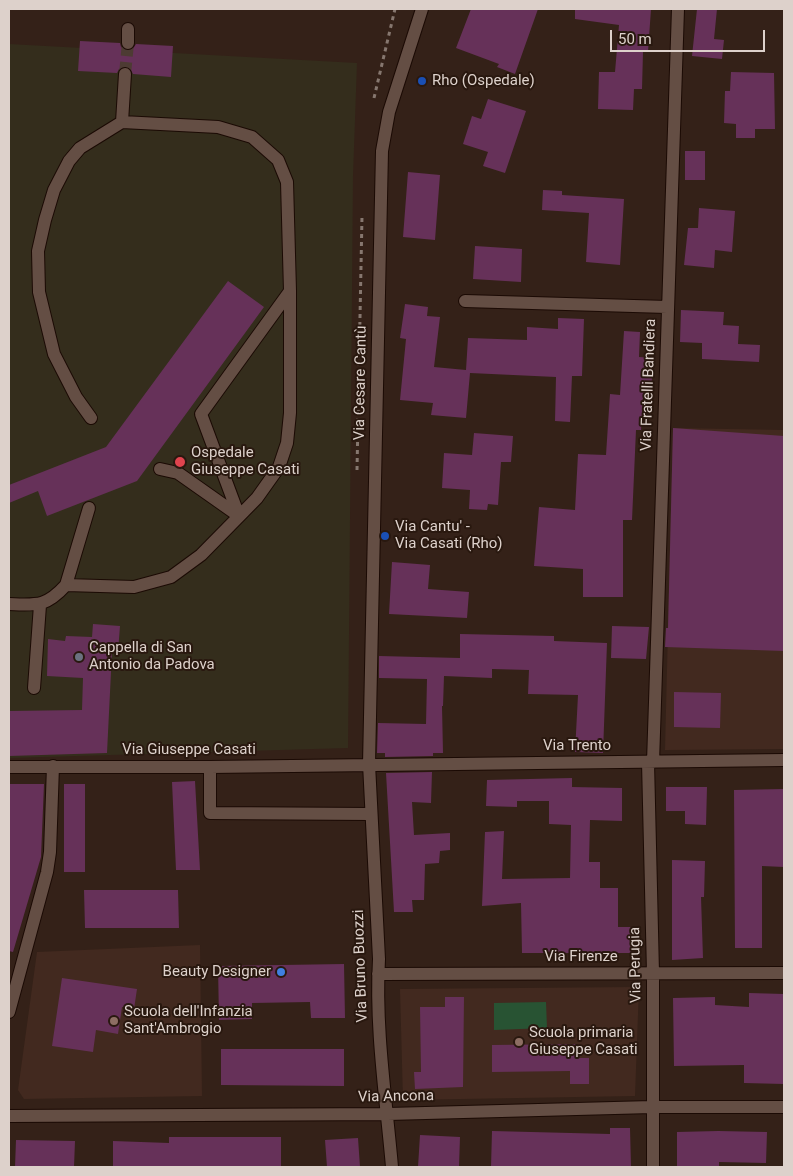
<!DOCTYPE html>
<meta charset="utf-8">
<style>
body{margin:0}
#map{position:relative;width:793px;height:1176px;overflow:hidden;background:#342118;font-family:Roboto,sans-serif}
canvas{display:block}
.frame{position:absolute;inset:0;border:10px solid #ddd1cb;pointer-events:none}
.scale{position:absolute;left:610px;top:30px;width:155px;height:22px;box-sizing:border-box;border:2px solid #ddd1cb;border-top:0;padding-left:6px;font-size:15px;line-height:18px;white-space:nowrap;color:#ddd1cb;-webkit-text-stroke:4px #29180f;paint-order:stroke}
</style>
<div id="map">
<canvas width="793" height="1176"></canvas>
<div class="frame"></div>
<div class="scale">50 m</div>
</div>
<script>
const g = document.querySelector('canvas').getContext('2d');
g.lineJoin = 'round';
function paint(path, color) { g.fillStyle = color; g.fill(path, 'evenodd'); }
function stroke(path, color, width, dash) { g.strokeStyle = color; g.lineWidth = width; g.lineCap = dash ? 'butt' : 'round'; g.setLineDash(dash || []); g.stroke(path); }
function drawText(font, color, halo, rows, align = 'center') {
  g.font = font + ' Roboto,sans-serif'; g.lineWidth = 4; g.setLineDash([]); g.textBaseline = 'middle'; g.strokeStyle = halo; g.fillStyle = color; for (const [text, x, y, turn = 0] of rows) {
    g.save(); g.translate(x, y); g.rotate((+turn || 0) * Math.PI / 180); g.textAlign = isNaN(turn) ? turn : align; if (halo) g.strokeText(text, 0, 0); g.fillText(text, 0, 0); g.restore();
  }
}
const built = new Path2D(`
 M673 428 784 430V749L665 750Z
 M200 945 202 1096 24 1099 18 1090 37 952Z
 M639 987 635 1096 403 1100 400 989Z`);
const medical = new Path2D(`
 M9 44 357 63 353 176 348 748 9 758Z`);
const green = new Path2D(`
 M546 1002 547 1028 494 1030V1003Z`);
const building = new Path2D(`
 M471 9H538L515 74 497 67 499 64 456 48Z
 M575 9H651L648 52H643L642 89H634L633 110 598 109 599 72H615L619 25 575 19Z
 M697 9H717L714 39 724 40 722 59 692 56Z
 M80 41 120 43 121 47 128 51 132 50 136 44 173 46 171 77 133 74 130 68 125 66 119 69 117 73 78 71Z
 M731 72 774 73 775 129H755V138H736V124L724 123 725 91H730Z
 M488 99 526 111 505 173 483 166 488 152 463 144 472 116 481 119Z
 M685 151H705V180H685Z
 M408 172 440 175 435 240 403 237Z
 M543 190 562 191V195L624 199 620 265 586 262 589 213 542 210Z
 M699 208 735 211 732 252 715 250 714 268 684 265 688 228H698Z
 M475 246 522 249 521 282 473 279Z
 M228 281 264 307 137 481 47 516 38 491 9 503V485L106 447Z
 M405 304 428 307 427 316 440 317 434 367 466 370 468 338 527 340V327L558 329V318L584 319 582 376H572L570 422 555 421 556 377 470 373 466 418 431 415 433 403 400 400 406 339 400 338Z
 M681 310 724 312 723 325 739 326 738 344 760 345 759 362 702 359V343L680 342Z
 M624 331 640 332 639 357 653 358 651 397H643L641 430H636L632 520H623V597H583V569L534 566 539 507 575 510 578 454 606 455 610 394 620 395Z
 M673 428 784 436V651L665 647 666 628H668Z
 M474 433 513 436 511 462H501L498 505 488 504 487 510 469 509 470 490 442 488 444 453 472 455Z
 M392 562 430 565 428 589 469 592 467 618 389 614Z
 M93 624 120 626 118 652H112L107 753 9 756V711L82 710 83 678 47 676 48 639 65 641 66 636 92 637Z
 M612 626 649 627 646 659 611 658Z
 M460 634 554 636V641L607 643 603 753 575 752 578 695 528 694 529 670 492 669V678L444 676 443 706H442L443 753H433V756L385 757V753H377L378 723 426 724 427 679 379 678V656L460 658Z
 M674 692 721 693 720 728 674 727Z
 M432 772 431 803 412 802 414 835 450 833V850L440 851 439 863 425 864 424 900H412L413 912H394L386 773Z
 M572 778V787L622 788V821L590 820 589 862H600V888H618V927H637V953H522L521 903 482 906 485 832 504 831 502 879 570 878 571 825 549 824V801H517V807L486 806 487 780Z
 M195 781 200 870H176L172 782Z
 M9 784H44L41 857 13 952 9 951Z
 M64 784H85V872H64Z
 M666 787H707L706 825 685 824V811H666Z
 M784 789V867L762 866V948H735L734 790Z
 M672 860 705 861 704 897H701L703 958 672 960Z
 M84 890H178L179 928H85Z
 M344 964 345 1018H311L310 1002 252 1003V1019L219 1020 218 966Z
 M62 978 137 989 134 1009 122 1007 118 1034 96 1030 93 1052 52 1046Z
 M749 993 784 994V1084L744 1083V1065L674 1066 673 998 715 997V1005L749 1007Z
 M445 997H464L463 1087 415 1089 414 1072H421L420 1007H445Z
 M578 1044 579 1058H589V1084H570V1071L492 1072V1045Z
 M221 1049H344V1086L221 1085Z
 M610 1128H630L631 1167H491L492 1131 610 1134Z
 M718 1131 767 1132 766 1163 719 1162V1167H677V1132Z
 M420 1135 460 1137 459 1167H418Z
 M169 1137H281V1167H113V1141L169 1143Z
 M358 1138 360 1167H327L325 1140Z
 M16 1140 75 1141 74 1167H15Z`);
const minorTunnel = new Path2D(`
 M125 74 128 43`);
const path = new Path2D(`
 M374 98 395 9
 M357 470 362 216`);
const minor = new Path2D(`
 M128 43V29
 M122 122 125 74
 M465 301 667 307
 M160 469 178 473 239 516
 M239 516 201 414 290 291
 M66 585 89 508
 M9 604C37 605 46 607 66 585L134 587 171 577 201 555 257 498 279 467 287 443 290 413V291L287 182 278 160 252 137 218 127 122 122 80 148 69 161 54 190 45 220 38 251 39 292 54 354 76 397 91 418
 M34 688 40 605
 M648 762 653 973V1167
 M653 762 678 9
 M9 767H210L784 760
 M210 767V813L371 814
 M378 974 784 973
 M9 1012 47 872 50 852 53 766
 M9 1116 388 1114 652 1107H784
 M392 1167C386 1098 375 1028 379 959L369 764 382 151 389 112 422 9`);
const markers = [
 [422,81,5,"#1a4fb4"],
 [180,462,6,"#e0444e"],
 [385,536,5,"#1a4fb4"],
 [79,657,5,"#6b7280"],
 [281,972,5,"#3f7fe0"],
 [114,1021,5,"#8d6e63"],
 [519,1042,5,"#8d6e63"]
];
const poiNames = [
 ["Rho (Ospedale)",432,81],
 ["Ospedale",191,453],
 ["Giuseppe Casati",191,470],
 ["Via Cantu' -",395,527],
 ["Via Casati (Rho)",395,544],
 ["Cappella di San",89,648],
 ["Antonio da Padova",89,665],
 ["Beauty Designer",271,972,"right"],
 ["Scuola dell'Infanzia",124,1012],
 ["Sant'Ambrogio",124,1029],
 ["Scuola primaria",529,1033],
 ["Giuseppe Casati",529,1050]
];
const streetNames = [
 ["Via Cesare Cantù",361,383,-89],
 ["Via Fratelli Bandiera",649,385,-88],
 ["Via Trento",577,746],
 ["Via Giuseppe Casati",189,750],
 ["Via Firenze",581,957],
 ["Via Perugia",636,965,-91],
 ["Via Bruno Buozzi",361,966,-92],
 ["Via Ancona",396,1097,-1]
];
paint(built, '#42291f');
paint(medical, '#342d1c');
paint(green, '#285333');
paint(building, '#663159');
stroke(minorTunnel, '#4d3b33', 12, [12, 6]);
stroke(minor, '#1b0a04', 14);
stroke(path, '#86776f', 3, [4, 4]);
stroke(minor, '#644e44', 12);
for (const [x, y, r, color] of markers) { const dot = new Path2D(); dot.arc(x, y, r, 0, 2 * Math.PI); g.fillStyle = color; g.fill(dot); stroke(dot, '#29180f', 2); }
drawText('15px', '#ddd1cb', '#29180f', poiNames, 'left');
drawText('15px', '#ddd1cb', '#29180f', streetNames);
</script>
